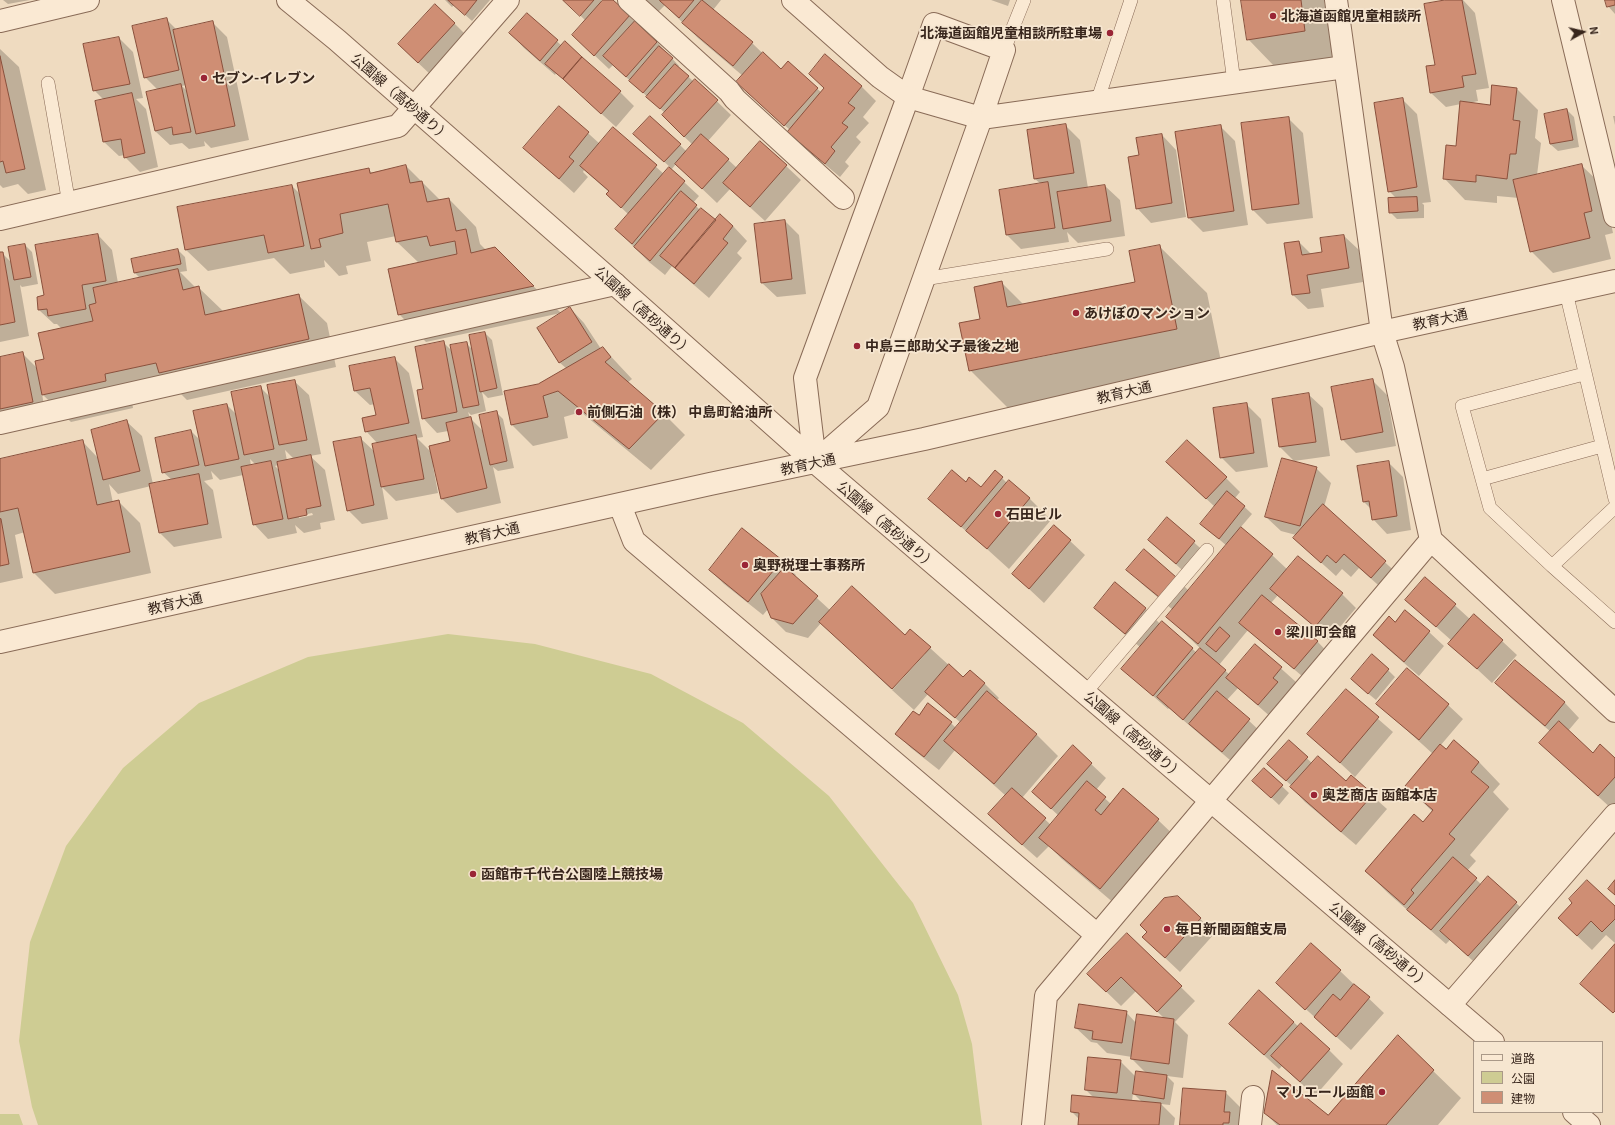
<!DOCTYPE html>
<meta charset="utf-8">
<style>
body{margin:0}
#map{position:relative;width:1615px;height:1125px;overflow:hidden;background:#efdbc0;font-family:Georgia,"Noto Sans JP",serif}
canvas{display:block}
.legend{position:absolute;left:1473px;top:1041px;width:130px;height:72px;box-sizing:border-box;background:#f6e6d0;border:1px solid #a98;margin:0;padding:5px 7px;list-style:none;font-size:12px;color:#38261c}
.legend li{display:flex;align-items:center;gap:8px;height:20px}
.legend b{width:20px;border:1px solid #a98}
.north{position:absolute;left:1563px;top:12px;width:40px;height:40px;-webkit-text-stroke:3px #f6e6d0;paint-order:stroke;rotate:82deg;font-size:11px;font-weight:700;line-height:16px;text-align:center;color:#38261c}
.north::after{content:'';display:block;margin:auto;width:14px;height:18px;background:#38261c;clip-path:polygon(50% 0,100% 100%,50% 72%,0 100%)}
</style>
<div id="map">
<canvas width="1615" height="1125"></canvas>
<ul class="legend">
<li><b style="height:5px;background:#fae9d3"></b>道路</li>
<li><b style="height:11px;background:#cecc93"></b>公園</li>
<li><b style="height:11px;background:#cf8e74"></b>建物</li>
</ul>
<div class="north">N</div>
</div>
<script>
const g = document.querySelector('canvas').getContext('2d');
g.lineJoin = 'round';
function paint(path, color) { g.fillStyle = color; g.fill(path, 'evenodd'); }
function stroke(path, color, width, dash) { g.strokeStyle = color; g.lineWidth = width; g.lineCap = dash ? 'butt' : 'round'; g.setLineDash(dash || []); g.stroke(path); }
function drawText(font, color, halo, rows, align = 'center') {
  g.font = font + ' Georgia,"Noto Sans JP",serif'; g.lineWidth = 3.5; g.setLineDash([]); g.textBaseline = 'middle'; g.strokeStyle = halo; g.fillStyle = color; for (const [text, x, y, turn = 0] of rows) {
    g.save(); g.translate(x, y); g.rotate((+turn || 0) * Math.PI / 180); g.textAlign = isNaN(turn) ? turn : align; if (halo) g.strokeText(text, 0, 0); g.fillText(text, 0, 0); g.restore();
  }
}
const green = new Path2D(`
 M448 634 535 644 651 674 743 723 829 796 913 903 958 995 972 1044 982 1125H38L32 1107 19 1041 30 942 66 846 123 768 199 703 308 657Z
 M0 1114H19L23 1125H0Z`);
const shadow = new Path2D(`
 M3 0H30L8 4Z
 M445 0H490L472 21 454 5 452 7Z
 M564 0H601L602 2 604 0H611L657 42 679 66 678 67 694 82 695 80 731 115 708 141 737 168 786 166 801 180 765 221 730 189 717 203 676 164 671 170 699 196 693 203 700 210 716 221 733 226 747 241 737 253 742 258 709 298 672 266 665 275 649 262 616 229 629 215 607 194 609 192 584 170 583 172 588 177 574 193 524 148 559 107 600 144 613 129 664 174 670 167 641 141 680 145 687 152 693 145 677 130 665 113 613 65 609 69 573 35 586 21Z
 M644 0H721L713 10 752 43 781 71 788 63 822 93 825 89 826 56 862 87 876 101 863 117 869 123 856 137 861 142 845 162 849 166 840 177 803 146 789 131 790 130 752 96 743 76 698 38 665 5 658 12Z
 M991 0H1010L1008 6Z
 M1242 0H1324L1333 59 1275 67 1248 39Z
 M1450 0H1463L1475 13 1489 88 1476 90 1478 101 1469 103 1491 106 1516 88 1538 110 1535 138 1541 143 1537 175 1581 165 1603 186 1613 233 1605 235 1611 259 1553 273 1531 251 1519 198 1497 196V203L1465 200 1444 178 1457 147 1461 104 1446 107 1431 93Z
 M1606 0H1615V14L1608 6Z
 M527 14 562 46 620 92 634 106 616 127 569 84 556 73 555 75 524 48 510 33Z
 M166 19 177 30 212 22 227 37 249 140 211 148 204 141 205 146 189 149 182 143 170 145 155 131 158 90 145 77ZM186 85 188 92 182 86Z
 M454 23 469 38 433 77 413 58Z
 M119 38 133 52 143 98 136 99 146 109 158 167 140 172 125 157V155L119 156 104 142V100L94 90Z
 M0 49 19 67 46 190 28 194 18 184 3 188 0 185Z
 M1403 100 1417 114 1431 202 1422 203 1424 205V218L1397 219 1390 212 1397 199 1389 191Z
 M1567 110 1574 117 1579 147 1558 151 1550 144Z
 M1613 116H1615V125Z
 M1288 118 1303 133 1313 218 1267 224 1253 210Z
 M1065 125 1080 140 1088 188 1105 186 1120 200 1125 236 1078 243 1067 232 1069 242 1021 249 1007 235 1041 184 1035 179Z
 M1220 126 1235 141 1248 225 1203 232 1189 218Z
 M1162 135 1176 150 1186 217 1151 223 1137 208 1140 155Z
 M406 166 441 201 449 199 476 227 480 244 486 250 495 249 561 313 426 342 399 314 419 263 397 242 396 236 367 242 371 261 346 266 348 274 339 276 324 260 325 267 290 274 274 258 208 271 186 250 178 208 292 186 300 194 368 169 372 173Z
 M785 221 799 235 806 294 777 297 762 283Z
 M98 235 112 250 118 283 140 278 135 273 178 250 185 257 187 271 180 272 196 288 198 287 224 312 299 296 327 323 336 367 187 400 178 391 132 402 133 408 71 422 42 394 46 416 0 422V358L23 354 37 368 45 359 62 329 57 324H54L39 310 38 298 45 296Z
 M1344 236 1359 250 1363 282 1321 289 1324 307 1308 309 1293 295 1285 244 1299 242 1312 255 1324 253Z
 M25 245 32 252 38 284 22 287 20 285 29 336 0 342V253H2L11 262Z
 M1159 246 1207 293 1224 376 1018 418 970 370 982 319 1001 282 1024 305 1136 282ZM1054 353 1055 354 1026 360V358Z
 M570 308 584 323 601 349 603 348 632 379 627 383 664 414 685 435 651 470 581 412 564 417 568 438 533 446 512 425 539 385 567 369 559 362Z
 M485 333 492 340 503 395 488 398 482 392 486 411 471 415 468 412 470 418 483 431 496 412 503 419 514 468 498 471 493 467 501 503 457 513 442 499 435 466H433L438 493 396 501 382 487 388 519 362 524 348 510 360 438 375 452 378 444 366 431 377 416 375 404 370 405 355 391 350 367 394 358 409 373 423 437 417 438 432 453 451 442 448 431 437 433 423 418 424 390 443 342 453 352 466 343 473 350Z
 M1372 380 1387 395 1396 446 1356 453 1342 439Z
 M294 381 309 395 321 454 310 456 325 470 335 520 320 523 321 529 304 533 295 525 297 533 268 539 254 524 243 475 220 480 211 471 213 479 204 481 213 490 222 538 174 547 160 533 151 486 118 494 109 484 113 503 119 502 140 523 151 573 55 594 34 573 25 532 15 535 23 578 0 583V460L82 441 98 458 127 422 142 436 153 484 172 480 163 472 191 431 200 440 227 405 237 415 260 387 270 397ZM285 450 294 459 287 461ZM250 459 256 465 251 466ZM278 465 279 470 275 466ZM312 513 313 515 299 518V516Z
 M1308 394 1323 408 1330 456 1294 461 1280 447 1273 399Z
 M1246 404 1261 419 1268 467 1236 472 1221 457Z
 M1388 462 1403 477 1411 530 1387 534 1373 519 1372 510 1364 502Z
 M1316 468 1331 483 1324 507 1400 576 1386 592 1359 568 1351 577 1342 569 1336 576 1294 538 1296 535 1281 531 1266 517Z
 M1182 476 1226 478 1240 492 1235 498 1252 514 1240 528 1272 555 1288 570 1342 594 1356 608 1329 640 1278 595 1271 603 1317 641 1331 656 1309 682 1248 630 1219 665 1230 675 1255 645 1296 682 1287 693 1292 697 1273 719 1238 688 1227 700 1264 735 1237 766 1169 708 1168 709 1122 669 1140 647 1110 622 1095 608 1115 583 1146 609 1160 624 1162 622 1197 653 1201 649 1167 617 1173 610 1142 584 1128 569 1175 577 1189 591 1227 546 1201 524 1215 507Z
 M1002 478 1008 484 1029 498 1051 520 1009 569 977 540 944 513 929 499 966 483 981 488Z
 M1167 518 1209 556 1191 578 1149 540Z
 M1054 526 1085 555 1044 603 1013 574Z
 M781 561 796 575 794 577 831 611 905 636 930 648 963 678 970 671 985 684 999 698 997 700 1037 735 1058 756 1022 798 1051 825 1059 816 1033 792 1073 747 1106 778 1096 790 1111 804 1123 790 1158 820 1180 841 1122 910 1062 859 1049 846 1037 858 1004 829 989 814 1006 796 955 750 939 770 911 748 896 733 919 717 951 723 956 728 961 723 928 694 914 710 892 690 925 654 924 653 891 689 821 623 808 638 786 632 772 618 768 609 763 615 724 584 710 570Z
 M1425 578 1471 620 1502 641 1517 655 1492 683 1450 644 1452 641 1406 600Z
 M1395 623 1429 632 1444 646 1419 676 1388 649 1374 635Z
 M1515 661 1565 703 1579 718 1568 731 1593 754 1615 759V808L1613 810 1555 757 1551 732 1511 698 1496 683Z
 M1388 670 1395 677 1376 700 1359 686Z
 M1346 691 1393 732 1355 777 1309 734Z
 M1378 704 1448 705 1463 719 1440 746 1446 751 1454 741 1479 762 1500 784 1493 792 1509 809 1470 855 1476 861 1467 871 1482 885 1516 903 1531 917 1483 970 1450 940 1446 944 1388 893 1366 871 1423 823 1433 812 1406 786 1433 754Z
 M1289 742 1312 763 1346 782 1351 777 1387 809 1356 845 1305 802 1291 787 1292 786 1275 771Z
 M1264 769 1289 793 1279 805 1261 788Z
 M1177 897 1215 933 1180 972 1143 937Z
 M1574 903 1615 907V943L1606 935 1592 950 1574 933 1559 918Z
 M1127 934 1195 1001 1175 1022 1188 1035 1183 1078 1167 1076 1174 1083 1170 1105 1161 1104 1175 1118 1174 1125H1079L1080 1120 1072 1112 1094 1098 1086 1090 1120 1061 1136 1077 1146 1073 1132 1059V1057L1107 1053 1097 1043 1091 1042 1076 1028 1126 1012 1136 1023 1165 1019 1136 991 1121 1006 1088 974ZM1133 1093 1142 1102 1132 1101Z
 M1340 971 1384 1013 1351 1050 1277 983Z
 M1259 991 1299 1027 1329 1050 1343 1064 1315 1096 1282 1066 1279 1069 1230 1024Z
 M1398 1037 1461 1098 1438 1125H1277L1265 1113 1329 1116Z
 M1225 1092 1240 1107 1239 1122 1242 1125H1181Z`);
const building = new Path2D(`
 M448 0H477L465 15Z
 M563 0H594L580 16Z
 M603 0H613L630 15 594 56 572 35Z
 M660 0H694L679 18 660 1Z
 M702 0 753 42 733 66 682 23Z
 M1241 0H1301L1305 31 1247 40Z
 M1445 0H1462L1476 74 1462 76 1464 87 1430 93 1426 66 1435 65 1424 4Z
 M1605 0H1615V5L1607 7Z
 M435 4 455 23 418 63 398 44Z
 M527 13 558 40 540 61 509 33Z
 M167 18 179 70 144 78 132 26Z
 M213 21 235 126 196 134 173 30Z
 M635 21 657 42 626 77 603 56Z
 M119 37 130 84 93 91 83 44Z
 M565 41 582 57 563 79 545 64Z
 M659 46 673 58 643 93 629 81Z
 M763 52 781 69 788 61 818 88 784 126 736 82Z
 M825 54 862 86 848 103 855 108 842 123 848 127 831 147 835 151 825 164 787 132 824 88 809 74Z
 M0 56 25 169 6 173 3 161 0 162Z
 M582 57 621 91 601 114 563 79Z
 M675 64 689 76 660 109 646 97Z
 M695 79 718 100 684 137 662 115Z
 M181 84 191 132 173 135 172 127 155 131 146 92Z
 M1492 85 1517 88 1513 120 1520 121 1516 154H1510L1507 179 1476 175V182L1443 179 1446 145 1456 146 1460 101 1490 105Z
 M132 93 145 153 124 158 121 139 103 142 95 101Z
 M1403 98 1417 187 1388 192 1374 103Z
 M559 106 589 132 569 157 574 161 559 179 523 148Z
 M1567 109 1573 140 1550 144 1544 114Z
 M650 116 681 144 664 162 633 134Z
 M1289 117 1299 204 1252 210 1241 123Z
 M1066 124 1074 173 1034 179 1027 130Z
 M1221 125 1234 211 1188 218 1175 132Z
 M613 127 657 165 621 208 606 194 609 191 580 166Z
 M701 134 729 159 702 189 675 164Z
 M1162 134 1172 203 1136 209 1128 157 1139 155 1136 138Z
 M760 141 787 165 750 207 723 183Z
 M1582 164 1592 211 1584 213 1590 238 1530 252 1513 180Z
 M406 165 410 183 422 181 427 202 449 198 456 231 466 229 471 253 495 247 534 286 398 315 388 269 457 254 455 241 430 246 427 236 396 242 388 204 340 214 343 233 319 239 321 247 311 249 297 183 369 168 370 173Z
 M669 167 685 181 632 244 615 229Z
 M1048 182 1055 228 1006 235 999 190Z
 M292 185 304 246 268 253 264 235 185 250 177 207Z
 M1105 185 1111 221 1063 229 1057 192Z
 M681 191 697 205 650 261 634 247Z
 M1417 197 1418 211 1389 213 1388 198Z
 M701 208 716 220 675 268 660 256Z
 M720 214 733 226 723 239 728 243 694 284 675 268Z
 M785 220 792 279 761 283 754 224Z
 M98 234 106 281 82 285 86 309 48 316 47 309 38 310 37 297 44 295 35 245Z
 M1344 235 1349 268 1307 275 1310 293 1292 295 1284 243 1299 241 1302 255 1322 252 1320 238Z
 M25 244 31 277 14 280 8 247Z
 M1160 245 1177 329 969 371 959 323 980 319 974 287 1002 281 1007 307 1135 282 1129 251Z
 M178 249 181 264 134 273 131 259Z
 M0 252H3L15 322 0 325Z
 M178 269 183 290 199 286 205 315 299 294 309 339 159 373 156 363 105 374 106 381 42 395 35 361 44 359 38 333 93 321 89 305 96 303 93 288Z
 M570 307 592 342 559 363 537 328Z
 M485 332 497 388 480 392 469 335Z
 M444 341 457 412 422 419 417 390 423 389 415 347Z
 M467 342 479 405 463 408 450 345Z
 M603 347 611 357 605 362 664 413 629 449 558 391 543 396 548 417 511 425 504 391 538 384Z
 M23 352 33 402 0 409V357Z
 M395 357 409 423 365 432 362 418 376 415 370 388 354 391 349 366Z
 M1373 379 1383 432 1341 440 1331 387Z
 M295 380 307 440 279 445 267 385Z
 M261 386 274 449 244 455 231 392Z
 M1309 393 1316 442 1279 447 1272 399Z
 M1247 403 1254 453 1220 458 1213 408Z
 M227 404 239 459 205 466 193 411Z
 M497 411 507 461 490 465 479 415Z
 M471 417 487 488 441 499 429 446 450 441 446 423Z
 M127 420 140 471 103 480 91 430Z
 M191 430 199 465 162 473 155 438Z
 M416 435 424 479 381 487 372 444Z
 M361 437 374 505 347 511 333 442Z
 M83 440 97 505 119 500 130 552 33 573 18 508 0 512V459Z
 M1187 440 1227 477 1206 499 1166 462Z
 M311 455 321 506 306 509 307 515 288 519 277 462Z
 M1282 458 1317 467 1300 526 1265 517Z
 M271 461 283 519 253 525 241 467Z
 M1389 461 1397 516 1372 520 1369 501 1363 502 1357 466Z
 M952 470 966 482 969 477 981 487 995 470 1003 477 961 527 928 499Z
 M199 474 208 524 159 533 149 484Z
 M1009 480 1030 498 987 549 966 531Z
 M1227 491 1245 506 1219 539 1200 524Z
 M1323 504 1386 561 1371 578 1344 554 1336 563 1327 555 1321 563 1293 538Z
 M1167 517 1195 541 1176 564 1148 540Z
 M1 519 9 564 0 566V519Z
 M1054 525 1071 540 1029 589 1012 574Z
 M1241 527 1273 554 1198 644 1166 617Z
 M742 528 782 560 748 602 709 570Z
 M1144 549 1176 577 1159 597 1126 570Z
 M1298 556 1343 593 1315 627 1270 589Z
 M785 567 818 596 793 624 771 618 761 594Z
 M1425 577 1456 604 1436 627 1405 600Z
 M1115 582 1146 608 1125 634 1094 608Z
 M852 586 905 635 910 629 931 647 892 689 819 622Z
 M1262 595 1318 641 1294 669 1239 623Z
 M1405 610 1430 631 1404 662 1373 635 1389 616 1395 622Z
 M1474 614 1503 640 1477 669 1448 644Z
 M1162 621 1193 648 1153 696 1121 669Z
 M1220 627 1230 636 1216 652 1206 644Z
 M1255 644 1282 667 1273 678 1278 682 1258 705 1226 678Z
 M1200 648 1226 670 1183 720 1157 697Z
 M1372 654 1389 669 1368 694 1351 679Z
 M1515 660 1565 702 1545 726 1495 683Z
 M949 664 963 677 970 670 985 683 955 718 925 692Z
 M1407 668 1449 704 1419 740 1376 704Z
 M1346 689 1379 717 1340 763 1307 734Z
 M987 691 1037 734 994 784 944 741Z
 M1217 691 1250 719 1222 752 1189 724Z
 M928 703 952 722 924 757 895 734 913 711 919 715Z
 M1559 721 1593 753 1600 744 1615 758V777L1598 796 1539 743Z
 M1289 740 1308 757 1286 781 1267 764Z
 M1454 740 1479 762 1471 772 1489 787 1449 834 1455 839 1411 890 1414 893 1404 905 1365 871 1414 814 1423 822 1433 810 1405 786 1440 744 1446 749Z
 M1073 745 1092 763 1051 809 1032 792Z
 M1318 756 1346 781 1351 775 1373 794 1341 832 1290 787Z
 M1264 768 1283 785 1271 798 1252 781Z
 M1087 781 1106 797 1095 810 1101 815 1123 788 1159 819 1100 889 1039 838Z
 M1012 788 1046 818 1022 845 988 814Z
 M1453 857 1477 878 1431 930 1407 910Z
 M1488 876 1517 902 1468 956 1440 931Z
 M1587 880 1615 906V919L1602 932 1591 921 1577 936 1558 918 1572 903 1569 899Z
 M1615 880V895L1608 889Z
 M1178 896 1201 918 1165 958 1142 937 1147 932 1140 925 1164 898Z
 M1127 933 1182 986 1157 1012 1121 977 1106 992 1087 974Z
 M1311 943 1341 970 1305 1010 1276 983Z
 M1615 944V1011L1613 1013 1580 984Z
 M1354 984 1370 997 1336 1037 1314 1017 1333 994 1340 1000Z
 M1259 990 1294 1022 1264 1055 1229 1024Z
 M1079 1004 1127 1011 1122 1043 1092 1039 1093 1031 1075 1028Z
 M1137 1014 1174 1019 1169 1064 1131 1059Z
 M1301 1023 1330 1049 1300 1082 1271 1056Z
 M1398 1035 1434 1070 1386 1125H1280L1264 1113 1272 1070 1328 1115Z
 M1088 1057 1121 1060 1117 1093 1085 1090Z
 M1136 1071 1167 1075 1164 1099 1133 1094Z
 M1183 1088 1226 1091 1224 1112H1230L1229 1123H1223V1125H1180Z
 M1072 1095 1161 1103 1159 1125H1078L1079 1113 1071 1112Z`);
const service = new Path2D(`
 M1223 0 1234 82
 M1004 50 1024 0
 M48 83 69 204
 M1097 102 1131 0
 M924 279 1107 249
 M1566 292 1615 499
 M1584 374 1462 406 1482 479 1602 446
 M1482 479 1490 508 1552 566 1615 622
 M1552 566 1615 507
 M1085 693 1207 550`);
const minor = new Path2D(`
 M629 0 729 91 735 99 843 198
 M793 0 880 77 908 97 981 118 1345 67
 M1336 0 1382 332 1393 367 1431 540 1615 711
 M1563 0 1615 216
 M0 21 88 0
 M908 97 934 24 1004 50 981 118
 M0 219 398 126 508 0
 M0 423 615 284
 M620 505 634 541 1097 935
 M1450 1005 1615 815
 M1033 1125 1046 996 1431 540
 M1250 1125 1253 1097`);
const tertiary = new Path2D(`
 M288 0 337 40 615 284 815 462 1493 1042
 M908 97 805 378 815 462 878 407 981 118
 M0 642 710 484 924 439 1382 332 1615 281
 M1574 1112 1589 1125`);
const markers = [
 [1273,16,4,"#9a2536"],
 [1110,33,4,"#9a2536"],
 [204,78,4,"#9a2536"],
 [1076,313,4,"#9a2536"],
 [857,346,4,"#9a2536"],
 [579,412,4,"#9a2536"],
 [998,514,4,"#9a2536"],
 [745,565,4,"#9a2536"],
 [1278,632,4,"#9a2536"],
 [1314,795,4,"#9a2536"],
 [473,874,4,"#9a2536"],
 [1167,929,4,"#9a2536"],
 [1382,1092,4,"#9a2536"]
];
const poiNames = [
 ["北海道函館児童相談所",1281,16],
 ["北海道函館児童相談所駐車場",1102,33,"right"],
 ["セブン-イレブン",212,78],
 ["あけぼのマンション",1084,313],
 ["中島三郎助父子最後之地",865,346],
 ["前側石油（株） 中島町給油所",587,412],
 ["石田ビル",1006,514],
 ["奥野税理士事務所",753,565],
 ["梁川町会館",1286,632],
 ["奥芝商店 函館本店",1322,795],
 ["函館市千代台公園陸上競技場",481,874],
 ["毎日新聞函館支局",1175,929],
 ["マリエール函館",1374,1092,"right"]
];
const streetNames = [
 ["公園線（高砂通り）",401,97,41],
 ["公園線（高砂通り）",644,311,42],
 ["教育大通",1440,319,-12],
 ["教育大通",1124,392,-13],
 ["教育大通",808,464,-12],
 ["公園線（高砂通り）",887,525,41],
 ["教育大通",492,533,-13],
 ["教育大通",175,603,-13],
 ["公園線（高砂通り）",1134,735,41],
 ["公園線（高砂通り）",1380,945,40]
];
paint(green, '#cecc93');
paint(shadow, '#0003');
paint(building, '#cf8e74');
stroke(building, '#89503c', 1);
stroke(service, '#896b57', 14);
stroke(minor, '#896b57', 24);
stroke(tertiary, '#896b57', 24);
stroke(service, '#fae9d3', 13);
stroke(minor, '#fae9d3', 22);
stroke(tertiary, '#fae9d3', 22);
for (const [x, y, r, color] of markers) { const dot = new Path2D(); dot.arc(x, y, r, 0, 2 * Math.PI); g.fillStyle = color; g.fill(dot); stroke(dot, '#f6e6d0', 1.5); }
drawText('bold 14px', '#38261c', '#f6e6d0', poiNames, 'left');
drawText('14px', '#38261c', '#f6e6d0', streetNames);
</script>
